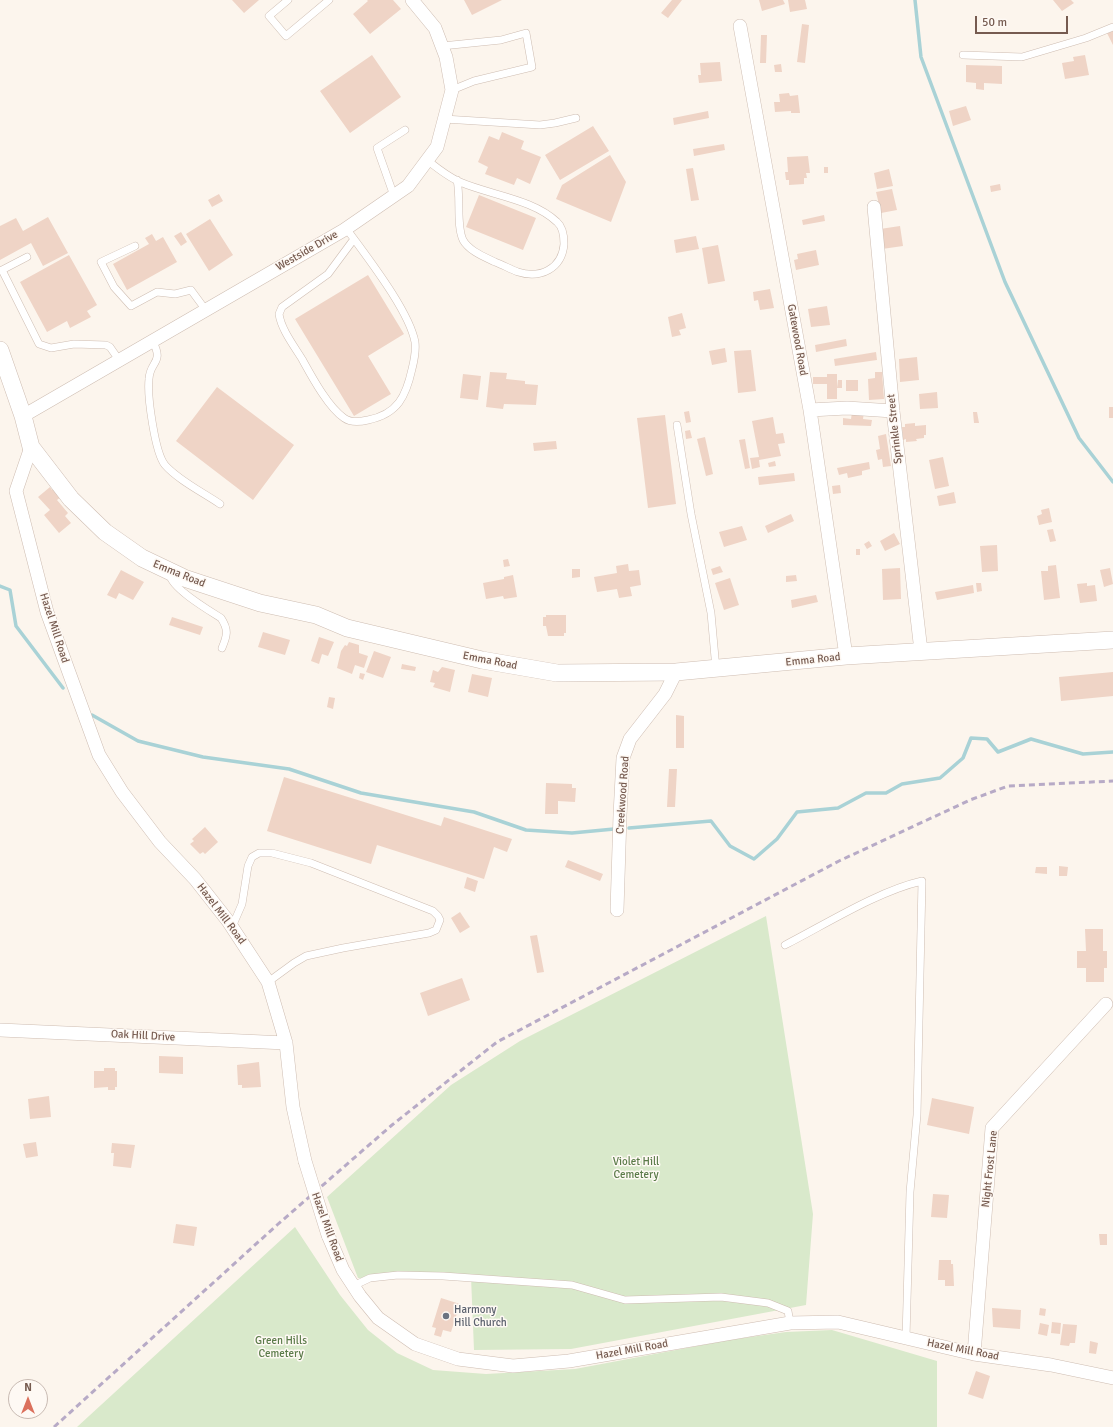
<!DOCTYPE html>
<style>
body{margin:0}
#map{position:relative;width:1113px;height:1427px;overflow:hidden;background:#fcf5ed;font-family:Signika,sans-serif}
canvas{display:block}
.north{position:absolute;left:8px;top:1379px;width:40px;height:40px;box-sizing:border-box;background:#fef9f4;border:1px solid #c8bab2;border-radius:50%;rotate:0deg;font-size:11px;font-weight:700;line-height:16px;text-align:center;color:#765b50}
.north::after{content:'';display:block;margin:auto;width:14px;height:18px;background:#db705c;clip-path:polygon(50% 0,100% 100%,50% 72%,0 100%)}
.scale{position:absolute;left:975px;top:16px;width:93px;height:18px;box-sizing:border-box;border:2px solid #765b50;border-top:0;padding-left:5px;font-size:12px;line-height:14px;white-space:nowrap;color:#765b50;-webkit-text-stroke:3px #fef9f4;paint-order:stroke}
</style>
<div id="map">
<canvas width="1113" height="1427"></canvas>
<div class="north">N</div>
<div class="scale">50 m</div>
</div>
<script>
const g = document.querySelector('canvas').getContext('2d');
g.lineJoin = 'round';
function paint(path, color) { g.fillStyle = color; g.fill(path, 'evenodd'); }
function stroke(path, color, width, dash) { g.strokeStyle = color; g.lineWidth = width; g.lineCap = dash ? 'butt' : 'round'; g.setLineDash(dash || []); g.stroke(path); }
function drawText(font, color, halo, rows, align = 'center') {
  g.font = font + ' Signika,sans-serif'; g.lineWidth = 3; g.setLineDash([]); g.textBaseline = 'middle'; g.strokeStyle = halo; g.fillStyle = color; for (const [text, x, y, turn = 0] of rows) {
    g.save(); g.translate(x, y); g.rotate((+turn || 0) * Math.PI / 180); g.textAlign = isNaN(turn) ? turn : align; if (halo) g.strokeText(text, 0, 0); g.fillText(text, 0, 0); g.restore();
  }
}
const green = new Path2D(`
 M766 916 813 1214 806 1305 571 1349 474 1350 471 1277 358 1278 327 1197 451 1085 520 1041Z
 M295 1227 340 1295 368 1330 397 1353 433 1370 486 1374 575 1369 729 1340 786 1332 832 1330 937 1361V1427H77Z`);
const stream = new Path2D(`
 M915 0 921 57 1005 282 1079 438 1113 482
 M0 586 10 590 16 626 63 688
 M92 715 138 741 203 757 289 769 361 793 474 812 526 830 572 833 614 829
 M629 828 711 821 730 846 754 859 777 839 797 812 838 808 866 793H886L902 784 940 778 963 758 971 738 987 739 998 752 1031 739 1083 754 1113 752`);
const building = new Path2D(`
 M232 0H259L244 13Z
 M367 0H393L401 9 370 34 353 14 368 1Z
 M464 0H502L472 15Z
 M672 0H682L668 18 661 13Z
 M759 0H783L785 4 762 11Z
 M788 0H805L807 9 790 12Z
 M1053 0H1071L1074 3 1062 11Z
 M802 24 809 25 805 63 797 62Z
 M1113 31V45L1107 33Z
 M761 35H767L766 63H760Z
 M372 55 401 97 350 133 320 91Z
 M1085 55 1089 75 1065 79 1062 63 1074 61 1073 57Z
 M720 62 722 81 699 83 698 75H701L700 63Z
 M781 64 782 72H775L774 65Z
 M966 65 1002 66V84L984 83V90L976 89V83L966 82Z
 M789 93 790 96 798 95 800 113H791V111L775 112 774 102H780L779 94Z
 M966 106 971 120 953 126 949 111Z
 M708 111 709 118 674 125 673 118Z
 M593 126 609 151 560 180 545 155Z
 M502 132 524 141 521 149 541 157 530 184 517 178 514 185 485 174 488 167 478 162 489 136 499 140Z
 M724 144 725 150 694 156 693 149Z
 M610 155 626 182 611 222 556 199 562 185Z
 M808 156 810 173H806L807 178H804V184L789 185V180H786L785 172H788L787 157Z
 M824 167H828V173H824Z
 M693 168 699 200 691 201 686 169Z
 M889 169 893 186 877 189 874 173Z
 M1000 184 1001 190 991 192 990 186Z
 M892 189 897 210 881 213 876 192Z
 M219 194 223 201 212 207 208 200Z
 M479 195 536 218 523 250 466 227Z
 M824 215 825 221 803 225 802 220Z
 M48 217 68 253 43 266 31 243 0 260V226L16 218 23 231Z
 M210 219 233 255 209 271 186 234Z
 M900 226 903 246 882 249 880 229Z
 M181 232 187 242 181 246 174 236Z
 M152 234 156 241 163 237 177 262 127 290 113 264 149 244 145 238Z
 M696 236 699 249 676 253 674 240Z
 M718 245 725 281 708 284 702 248Z
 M816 250 819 265 796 270 794 260 798 259 797 254Z
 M69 255 97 305 87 311 91 317 70 328 67 321 47 332 20 282Z
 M368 275 404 334 368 356 391 394 354 416 295 319Z
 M770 289 774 308 760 310 758 300 754 301 753 292Z
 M827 306 830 325 811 327 808 309Z
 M682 313 686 328 679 330 681 335 672 337 668 317Z
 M846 339 847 346 816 352 815 345Z
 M725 348 727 362 712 365 709 351Z
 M751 350 756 391 738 393 734 351Z
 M876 352 877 360 835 366 834 359Z
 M917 357 919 380 900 382 899 359Z
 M490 372 507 373 506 379 525 381V384L538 385 536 405 504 404 503 409 486 407Z
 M875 372H882L884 399 869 400 868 379 875 378Z
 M463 374 481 376 478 400 460 398Z
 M827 374H837V399H827V384H813V377H827Z
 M838 380H842V388H837Z
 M846 380H858V391H846Z
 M217 387 294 445 253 500 176 441Z
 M937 392 938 408 920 409 919 394Z
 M1109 407H1113V418H1109Z
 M689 411 691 422 686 423 684 412Z
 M852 412H864L863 419 872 420 871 426 843 425V418L851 419Z
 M973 412H977L979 423H974Z
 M665 415 676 504 648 508 637 418Z
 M773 417 776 434 783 433 785 443 778 444 781 456 759 460 760 467 752 469 750 458 759 457 752 421Z
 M915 423V426L926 425V435H924V438L916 439 917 441 906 442V439L903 440 902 427H905V424Z
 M690 430 692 438 686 439 685 431Z
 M886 434 891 466 883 467 882 459 878 460 876 450 880 449 878 436Z
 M705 437 713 474 706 476 697 439Z
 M745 439 750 468 745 469 739 440Z
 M556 441 557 449 534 451 533 443Z
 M943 457 949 486 935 489 929 460Z
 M775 461 776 466 769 467 768 463Z
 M869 462 870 469 862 471V475L848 478 847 473 839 475 837 468Z
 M794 473 795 481 759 485 758 477Z
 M840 485 841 493 833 494 832 486Z
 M50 487 52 490 54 489 61 497 57 500 68 513 65 516 71 523 59 533 44 515 50 510 38 497Z
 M954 492 956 503 939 506 937 496Z
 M1049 508 1052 522 1039 525 1037 516 1042 514 1041 510Z
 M791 514 794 521 768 533 765 526Z
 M742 526 747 540 724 547 719 532Z
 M1053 529 1056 541 1050 542 1047 530Z
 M894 533 900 544 885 551 880 541Z
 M869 541 872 546 867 549 864 544Z
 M997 545 998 571 982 572 980 546Z
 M856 549H860V555H856Z
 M508 559 510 566 504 567 503 560Z
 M628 564 629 571 639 570 641 585 630 587 632 596 619 598 617 589 597 592 594 577 617 573 616 566Z
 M1056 565 1060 598 1044 600 1041 571H1048V566Z
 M720 566 723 572 713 575 711 569Z
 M900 568 901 599 883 600 882 569Z
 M1110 568 1113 584 1104 587 1100 570Z
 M572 569H580V577L572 578Z
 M121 570 144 582 133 600 119 593 116 599 107 595Z
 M513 575 517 597 504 599 503 596 486 599 483 583 504 579V577Z
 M796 575 797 581 786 582V576Z
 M730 578 739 605 724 610 715 583Z
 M976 583H981L982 591 977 592Z
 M1087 583V586L1095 585 1097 601 1080 603 1077 584Z
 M973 585 974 593 937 600 935 592Z
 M816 595 818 602 792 608 791 600Z
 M546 615H566V633H564V636H548L546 626H543V617H546Z
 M172 617 203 627 200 635 169 625Z
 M263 632 290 640 285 655 258 647Z
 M319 637 334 642 328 656 322 654 319 664 311 661Z
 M349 642 359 645V653L368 656 364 668 355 665 352 674 337 668 341 651 345 645 347 646Z
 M374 651 391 657 383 678 366 672Z
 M402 664 416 667 415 671 401 669Z
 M442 667 455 670 450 692 433 687 435 683 430 682 433 670 438 672Z
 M1113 672V696L1061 701 1059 677Z
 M360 673 365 674 363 680 359 678Z
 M472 674 492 678 488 697 468 692Z
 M329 697 335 698 333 709 327 707Z
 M676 715 684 716V748H676Z
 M669 769H677L675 807H667Z
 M284 777 441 826 444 817 512 839 507 852 494 847 484 879 377 845 371 864 267 831Z
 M546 783 572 784V788H576L575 802 558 801V814H545Z
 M205 827 218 842 205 854 203 852 200 854 190 844 194 841 192 839Z
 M568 860 603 874 600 881 565 867Z
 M1059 866 1068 867 1067 876H1059Z
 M1036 867H1047V874L1035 873Z
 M467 877 478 881 475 892 464 888Z
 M460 912 470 927 460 933 451 918Z
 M1085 929H1103V951H1107V968H1104V982H1086V968H1077V951H1086Z
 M537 935 544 972 537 973 530 936Z
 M462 978 470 1000 428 1016 420 993Z
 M159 1056 183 1057V1074L159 1073Z
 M259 1062 261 1087 242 1088V1085H238L237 1065Z
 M104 1068H115V1071H117V1087H115V1090H108V1087L94 1088V1071H104Z
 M49 1096 51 1117 30 1119 28 1099Z
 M932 1098 974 1107 969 1134 927 1125Z
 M36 1142 38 1156 26 1158 23 1144Z
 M112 1143 135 1145 131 1168 113 1166 114 1153H111Z
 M933 1194 949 1195 947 1218 931 1217Z
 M176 1224 197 1227 194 1246 173 1243Z
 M1099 1234H1107V1245H1100Z
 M939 1260H951V1264H953L954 1286H945V1280H938Z
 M441 1298 460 1304 451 1332 443 1330 441 1337 434 1335 436 1328 432 1327Z
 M992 1308 1021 1310 1020 1329 993 1327Z
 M1040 1308 1046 1309 1045 1316 1039 1315Z
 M1052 1322 1061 1323 1060 1334 1051 1333Z
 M1040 1323 1049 1325 1047 1336 1038 1334Z
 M1063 1324 1077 1325 1075 1343H1070L1069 1346 1060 1345Z
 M1090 1341 1098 1343 1096 1354 1089 1353Z
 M976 1371 990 1376 983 1399 968 1394Z`);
const service = new Path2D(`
 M288 0 269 16 286 36 329 0
 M442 46 501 40 526 33 532 67 474 81 452 90
 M963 55 1022 57 1086 38 1113 27
 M444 119 540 125 555 123 576 118
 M427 160C437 168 448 177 460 182 490 195 533 199 557 222 563 227 564 237 564 244 562 269 540 279 518 272 510 269 503 265 495 262 485 257 469 251 463 240 456 225 461 198 457 180
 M394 196 377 148 405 130
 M346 228C366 256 409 310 415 342 416 350 414 361 412 369 406 396 398 414 368 420 360 422 351 423 344 418 328 407 312 377 302 359 294 346 281 329 279 314L282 307 328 274 354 239
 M135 246 101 262 114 287 131 306 157 292 175 294 191 290 205 309
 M27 257 2 270 39 344 51 348 74 344 106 345 110 347 119 360
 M152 340C165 364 150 360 149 379 147 396 155 453 165 465 178 480 204 493 220 504
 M677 425 691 514 711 613 716 669
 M170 575C171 588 210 611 221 618 229 630 227 636 222 648
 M232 927 242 904 248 866 252 857 259 853H272L311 863 433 911 438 916 440 920 436 930 429 933 343 948 306 956 294 963 268 982
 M785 945C826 924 878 891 922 881L917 1115 910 1192 906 1338
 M353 1286 370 1278 398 1275 443 1276 572 1285 625 1300 721 1297 768 1303 788 1311 790 1323`);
const minor = new Path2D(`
 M740 26 810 410 846 656
 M874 207 893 411 921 651
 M810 410 847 408 893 411
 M23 416 344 230 408 186 437 147 452 90 446 57 435 28 412 0
 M31 447 16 491 47 612 99 755 122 792 160 842 195 879 228 921 268 982 286 1043 293 1107 305 1161
 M617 910 620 815 623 758 630 739 665 694 676 672
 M0 1030 286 1043
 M328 1235 343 1270 360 1296 378 1318 415 1344 458 1359 513 1366 569 1361 790 1323 838 1322 974 1354 1051 1365 1113 1378
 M974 1354 992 1128 1106 1004`);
const tertiary = new Path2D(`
 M0 350 23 416 31 447 71 499 105 532 142 558 184 578 260 603 316 615 347 628 482 660 557 673 676 672 846 656 1113 640`);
const rail = new Path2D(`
 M54 1427 277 1225 392 1125 497 1042 839 861 970 800 1008 786 1113 781`);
const minorBridge = new Path2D(`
 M305 1161 328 1235`);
const markers = [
 [446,1316,4,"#6b7280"]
];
const streetNames = [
 ["Westside Drive",307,251,-30],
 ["Gatewood Road",797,340,80],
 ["Sprinkle Street",895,429,-96],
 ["Emma Road",179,574,22],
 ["Hazel Mill Road",54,628,72],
 ["Emma Road",813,660,-6],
 ["Emma Road",490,661,11],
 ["Creekwood Road",623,795,-86],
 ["Hazel Mill Road",221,914,53],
 ["Oak Hill Drive",143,1036,3],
 ["Night Frost Lane",990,1169,-84],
 ["Hazel Mill Road",327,1227,70],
 ["Hazel Mill Road",632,1350,-10],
 ["Hazel Mill Road",963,1350,11]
];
const parkNames = [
 ["Violet Hill",636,1162],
 ["Cemetery",636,1175],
 ["Green Hills",281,1341],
 ["Cemetery",281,1354]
];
const worshipNames = [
 ["Harmony",454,1310],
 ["Hill Church",454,1323]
];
paint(green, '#d9e9cb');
stroke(stream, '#a9d2d6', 3.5);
paint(building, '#efd4c6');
stroke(service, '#cebdb2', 8);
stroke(minor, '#cebdb2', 14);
stroke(tertiary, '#cebdb2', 18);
stroke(service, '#fff', 7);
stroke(minor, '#fff', 13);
stroke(tertiary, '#fff', 17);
stroke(rail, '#b7aac6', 3, [6, 4]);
stroke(minorBridge, '#cebdb2', 14, []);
stroke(minorBridge, '#fff', 13);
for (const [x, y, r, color] of markers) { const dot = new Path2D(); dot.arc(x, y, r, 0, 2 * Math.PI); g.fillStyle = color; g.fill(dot); stroke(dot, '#fef9f4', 1.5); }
drawText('11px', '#765b50', '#fef9f4', streetNames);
drawText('11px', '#5b7b49', '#fef9f4', parkNames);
drawText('11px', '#5b616d', '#fef9f4', worshipNames, 'left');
</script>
